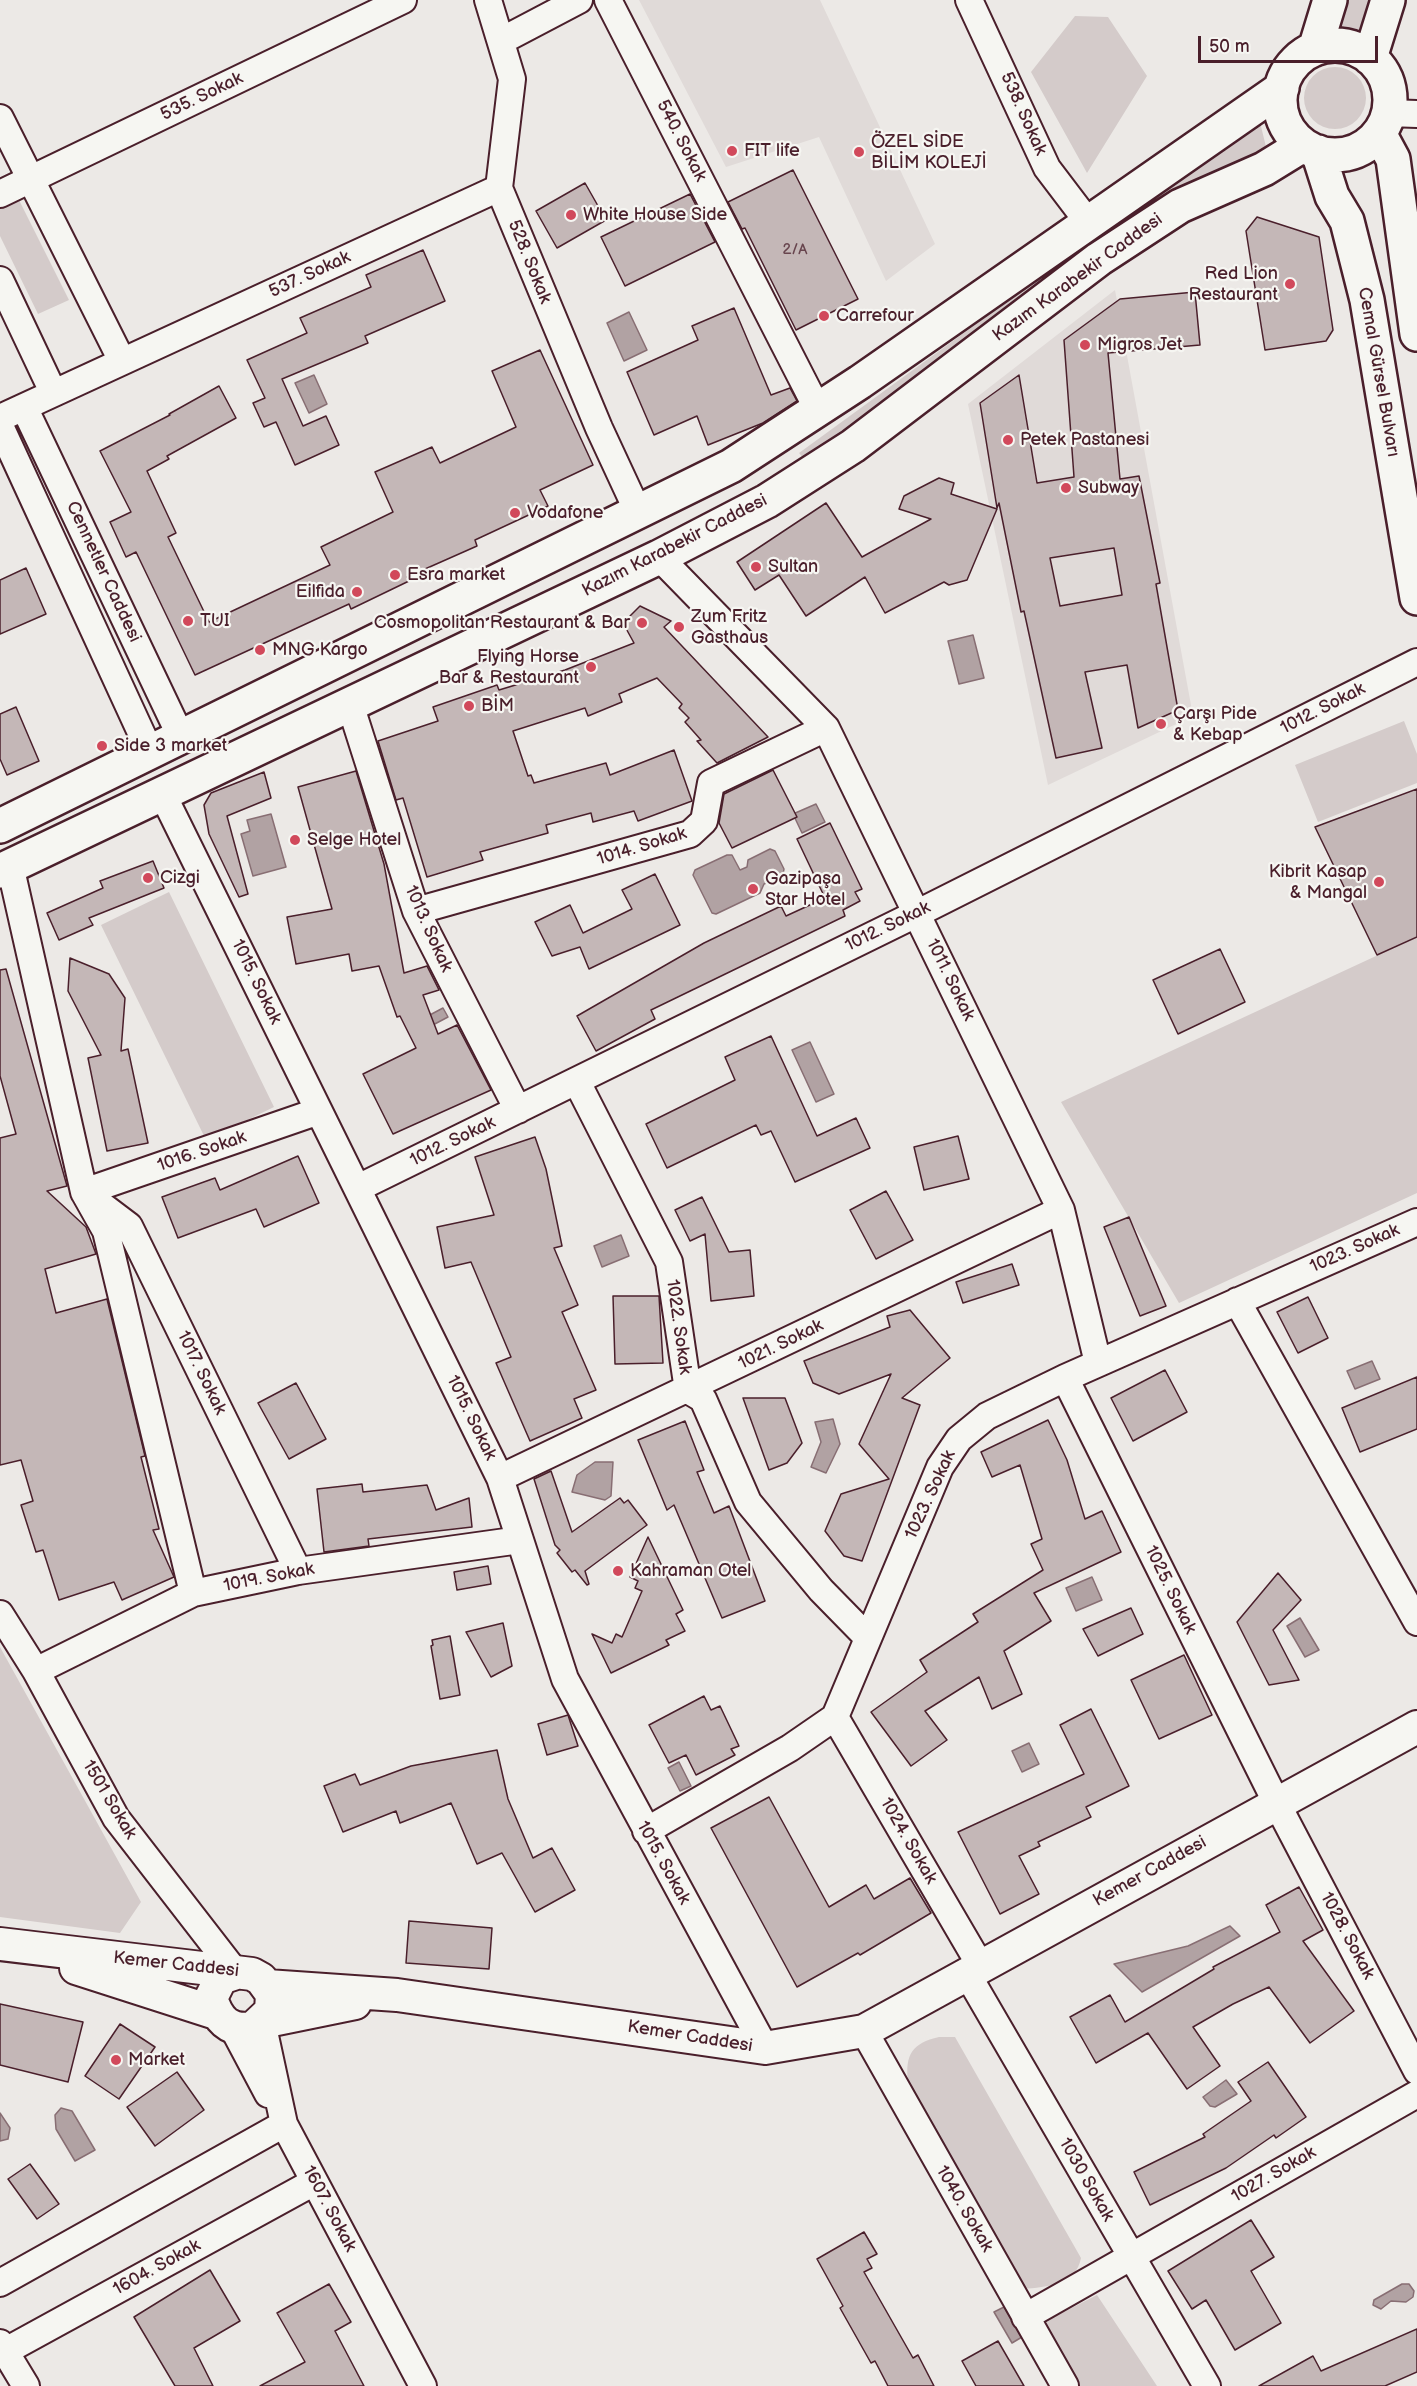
<!DOCTYPE html>
<meta charset="utf-8">
<style>
body{margin:0}
#map{position:relative;width:1417px;height:2386px;overflow:hidden;background:#ece9e6;font-family:"Balsamiq Sans",sans-serif}
canvas{display:block}
.scale{position:absolute;left:1198px;top:36px;width:180px;height:27px;box-sizing:border-box;border:3px solid #4a1f2b;border-top:0;padding-left:8px;font-size:18px;line-height:21px;white-space:nowrap;color:#4a1f2b;-webkit-text-stroke:4px #f6f6f2;paint-order:stroke}
</style>
<div id="map">
<canvas width="1417" height="2386"></canvas>
<div class="scale">50 m</div>
</div>
<script>
const g = document.querySelector('canvas').getContext('2d');
g.lineJoin = 'round';
function paint(path, color) { g.fillStyle = color; g.fill(path, 'evenodd'); }
function stroke(path, color, width, dash) { g.strokeStyle = color; g.lineWidth = width; g.lineCap = dash ? 'butt' : 'round'; g.setLineDash(dash || []); g.stroke(path); }
function drawText(font, color, halo, rows, align = 'center') {
  g.font = font + ' "Balsamiq Sans",sans-serif'; g.lineWidth = 4.5; g.setLineDash([]); g.textBaseline = 'middle'; g.strokeStyle = halo; g.fillStyle = color; for (const [text, x, y, turn = 0] of rows) {
    g.save(); g.translate(x, y); g.rotate((+turn || 0) * Math.PI / 180); g.textAlign = isNaN(turn) ? turn : align; if (halo) g.strokeText(text, 0, 0); g.fillText(text, 0, 0); g.restore();
  }
}
const built = new Path2D(`
 M639 0H820L935 244 886 281 819 137 726 167Z
 M1115 290 1193 716 1048 785 968 404Z`);
const green = new Path2D(`
 M1349 0H1375L1366 31 1338 25Z
 M1075 16 1108 17 1147 76 1087 173 1031 72Z
 M1304 98a31 31 0 1 1 62 0a31 31 0 1 1-62 0Z
 M1259 118 1267 151 1180 186 805 460 799 453Z
 M19 200 69 300 38 314 0 236V209Z
 M1404 721 1417 754V783L1318 822 1295 765Z
 M169 892 274 1107 206 1140 101 925Z
 M1417 937V1193L1179 1303 1061 1102Z
 M0 1647 141 1902 120 1933 0 1917Z
 M939 2037H955L1081 2258C1076 2285 1047 2287 1023 2289L1010 2275 908 2081C905 2055 912 2043 939 2037Z
 M1097 2295 1157 2386H1075L1044 2335 1045 2324 1052 2318Z`);
const water = new Path2D(`
 M629 312 647 350 624 361 607 323Z
 M314 375 327 404 309 413 295 383Z
 M973 635 984 678 959 684 948 641Z
 M816 804 825 822 802 833 793 814Z
 M271 814 286 867 253 876 241 834 250 831 247 820Z
 M770 849 775 851 784 869 783 875 764 884 760 893 716 914 712 913 693 875 695 870 727 855H732L740 870 747 867 748 860Z
 M443 1008 448 1017 414 1035 409 1026Z
 M810 1042 834 1094 816 1102 792 1050Z
 M621 1235 629 1256 602 1267 594 1246Z
 M1372 1361 1380 1379 1355 1389 1347 1371Z
 M833 1419 840 1444 826 1473 811 1467 821 1442 815 1422Z
 M595 1462H613L611 1496 605 1500 572 1492 577 1475Z
 M1092 1577 1102 1600 1076 1611 1066 1588Z
 M1300 1618 1319 1650 1305 1657 1287 1626Z
 M1029 1743 1039 1764 1022 1772 1012 1751Z
 M679 1762 691 1786 680 1791 668 1768Z
 M1230 1926 1240 1936 1142 1992 1114 1964 1188 1946Z
 M1226 2080 1237 2094 1215 2107 1210 2106 1203 2097Z
 M61 2108 72 2111 95 2150 75 2161 56 2129 55 2115Z
 M0 2113 10 2128 8 2139 0 2141Z
 M1402 2284H1409L1414 2291 1413 2297 1406 2302 1391 2301 1381 2309 1373 2305 1374 2300Z
 M1004 2307 1022 2337 1012 2343 994 2312Z`);
const building = new Path2D(`
 M793 170 858 299 796 330 745 228 742 229 728 202Z
 M585 183 606 220 557 248 536 211Z
 M690 194 715 242 625 286 601 237Z
 M1257 217 1319 237 1333 330 1326 341 1265 350 1246 231Z
 M423 250 445 301 365 336 368 343 282 379 303 426 326 416 339 445 295 465 276 422 264 427 253 403 265 398 247 360 307 333 300 318 371 287 366 275Z
 M1195 292 1200 345 1108 353 1120 479 1139 476 1160 583 1156 584 1178 710 1138 728 1127 665 1085 672 1102 748 1056 758 1024 611 1021 612 999 503 997 508 980 403 1019 375 1037 483 1074 477 1064 340 1120 299ZM1114 548 1122 595 1060 606 1050 558Z
 M734 308 771 395 790 388 797 401 763 423 708 445 697 416 654 435 627 372 698 340 692 326Z
 M540 350 593 465 540 490 548 506 475 540 477 546 407 577 409 581 351 609 349 604 195 675 136 552 126 557 110 522 131 512 100 451 170 415 169 414 219 386 236 418 167 456 169 459 147 471 176 533 168 537 209 622 330 565 321 547 393 512 375 472 432 447 440 463 516 427 492 371Z
 M939 478 954 483 951 494 997 509 967 580 949 585 944 582 885 613 865 577 806 616 779 575 755 590 737 562 826 503 862 557 931 519 899 509 904 496Z
 M26 568 46 614 0 634V580Z
 M640 606 671 621 664 627 768 737 717 763 697 741 701 740 685 722 689 718 679 708 682 704 657 678 619 694 622 702 588 716 585 708 513 731 528 776 531 775 534 783 606 763 610 775 674 750 692 801 638 821 634 811 593 822 591 813 546 825 548 833 480 852 483 860 427 877 403 798 396 800 378 741 438 721 433 707 497 685 499 690 565 670 634 643 623 623Z
 M16 707 39 761 7 775 0 759V714Z
 M773 770 797 817 732 848 719 823 724 794Z
 M356 771 384 864 404 973 427 966 439 990 423 995 438 1034 457 1025 491 1090 393 1134 363 1074 416 1048 400 1016 397 1017 379 966 352 971 349 954 296 964 287 917 332 909 298 787Z
 M264 772 271 798 227 816 248 894 239 897 209 834 204 805 211 793Z
 M1417 789V937L1377 955 1315 827Z
 M830 823 862 889 855 892 860 901 843 910 845 916 651 1010 655 1019 596 1051 577 1016 704 943 781 906 786 916 825 898 797 839Z
 M153 861 164 888 89 918 93 925 59 940 47 913 103 888 100 881Z
 M655 874 680 925 589 969 580 947 552 956 535 922 570 905 583 933 632 909 622 890Z
 M1220 949 1245 1002 1178 1034 1153 980Z
 M70 958 109 974 125 998 121 1051 128 1049 148 1143 107 1151 88 1058 101 1055 68 991Z
 M6 969 67 1186 47 1191 86 1227 96 1254 45 1269 56 1313 107 1299 145 1456 141 1457 159 1529 153 1530 174 1577 122 1600 114 1582 59 1600 43 1550 36 1552 21 1505 33 1501 21 1460 0 1465V1138L16 1134 0 1076V970Z
 M771 1036 817 1136 856 1118 870 1148 795 1182 771 1131 761 1135 756 1125 667 1168 646 1124 735 1080 725 1057Z
 M958 1136 969 1179 924 1190 914 1147Z
 M535 1137 546 1169 562 1246 554 1248 578 1305 562 1312 596 1390 574 1399 582 1418 530 1441 496 1363 511 1357 471 1262 445 1268 437 1227 494 1215 475 1157Z
 M298 1156 319 1203 264 1227 256 1209 178 1238 162 1197 215 1178 220 1190Z
 M886 1191 913 1240 876 1259 850 1210Z
 M702 1197 729 1252 750 1250 754 1296 711 1301 705 1234 690 1241 675 1210Z
 M1129 1217 1166 1306 1140 1316 1104 1227Z
 M1012 1264 1019 1285 963 1303 956 1282Z
 M613 1296H659L663 1363 615 1364Z
 M1308 1297 1328 1338 1298 1353 1277 1312Z
 M910 1310 950 1358 902 1398 920 1405 862 1561 844 1556 825 1531 841 1494 889 1479 859 1444 891 1374 839 1394 813 1383 804 1361 890 1327 887 1316Z
 M1165 1370 1187 1412 1133 1441 1111 1398Z
 M1417 1377V1429L1360 1452 1342 1408Z
 M296 1383 326 1439 289 1459 258 1403Z
 M743 1398H785L802 1443 787 1463 769 1470Z
 M1048 1420 1067 1460 1085 1519 1102 1511 1121 1552 1034 1593 1051 1621 1004 1651 1022 1694 992 1709 979 1677 925 1711 947 1740 911 1766 871 1712 927 1672 920 1660 978 1622 973 1614 1043 1570 1031 1544 1042 1539 1020 1465 992 1477 981 1452Z
 M685 1421 704 1470 697 1472 714 1513 729 1506 765 1601 722 1618 674 1505 667 1510 638 1440Z
 M551 1471 572 1532 620 1498 624 1503 628 1500 647 1525 585 1571 589 1584 587 1585 575 1570 572 1572 557 1553 560 1550 555 1545 534 1479Z
 M362 1484 363 1492 427 1485 436 1510 469 1498 472 1527 368 1539 369 1546 324 1552 317 1489Z
 M648 1537 683 1610 676 1614 685 1631 666 1640 669 1645 611 1673 592 1634 612 1643 616 1634 622 1637 642 1591 635 1588 638 1581 630 1577Z
 M488 1566 491 1584 457 1590 454 1572Z
 M1278 1573 1301 1600 1273 1630 1299 1680 1269 1685 1237 1622Z
 M1131 1608 1143 1634 1098 1656 1083 1629Z
 M503 1623 512 1666 491 1677 466 1632Z
 M450 1636 460 1695 440 1699 431 1646 433 1645 432 1640Z
 M1184 1655 1212 1715 1159 1739 1131 1680Z
 M704 1696 711 1710 720 1706 739 1746 731 1749 735 1755 696 1775 686 1755 669 1763 649 1725Z
 M1091 1709 1129 1786 1086 1807 1091 1817 1038 1842 1040 1846 1019 1856 1039 1894 1000 1914 958 1832 1084 1774 1060 1725Z
 M568 1715 578 1746 547 1755 538 1724Z
 M497 1750 508 1799 533 1858 552 1848 575 1890 535 1912 502 1853 477 1864 451 1803 400 1823 396 1811 343 1832 324 1786 355 1774 360 1785 411 1766Z
 M769 1797 829 1907 866 1885 874 1899 910 1878 931 1913 860 1955 858 1953 797 1987 711 1828Z
 M1299 1887 1323 1930 1303 1941 1354 2011 1310 2043 1269 1987 1233 2004 1193 2027 1220 2066 1187 2089 1148 2033 1096 2063 1070 2017 1110 1995 1125 2022 1214 1969 1213 1967 1280 1932 1266 1905Z
 M409 1921 492 1928 489 1969 406 1963Z
 M0 2004 83 2022 68 2082 0 2065Z
 M120 2024 155 2047 119 2099 85 2076Z
 M1268 2062 1306 2117 1276 2138 1274 2135 1226 2168 1150 2205 1134 2172 1205 2137 1203 2134 1251 2101 1238 2082Z
 M177 2072 204 2110 155 2146 127 2107Z
 M30 2164 59 2204 37 2219 8 2179Z
 M1251 2220 1274 2257 1251 2271 1281 2323 1235 2350 1206 2300 1192 2309 1168 2271Z
 M864 2232 877 2254 867 2259 872 2268 864 2272 913 2358 918 2355 934 2386H888L875 2361 871 2363 840 2308 843 2306 817 2259Z
 M210 2270 240 2321 194 2348 213 2386H175L134 2317Z
 M329 2284 351 2322 335 2331 364 2386H260L305 2362 277 2313Z
 M1417 2329V2372L1385 2386H1259L1313 2356 1321 2371Z
 M998 2341 1024 2386H976L962 2361Z`);
const minor = new Path2D(`
 M488 0 512 79 499 188 599 428 638 512
 M608 0 818 410
 M969 0 1047 168 1088 222
 M501 41 579 0
 M1388 113 1417 114
 M0 118 122 361
 M0 194 403 0
 M0 280 53 392
 M24 407 181 737
 M0 418 499 188
 M0 426 150 752
 M659 557 826 728 1061 1210 1098 1363
 M350 704 416 911 518 1110
 M162 793 500 1478 565 1679 765 2048
 M10 865 84 1192 106 1231 193 1593
 M416 911 690 834 704 821 711 783 826 728
 M577 1082 669 1262 688 1390 703 1399 748 1502 821 1590 868 1638
 M358 1188 918 913 1417 662
 M84 1192 319 1111
 M92 1198 129 1226 298 1571
 M1237 1301 1417 1622
 M1065 1378 1276 1802 1417 2071
 M500 1478 1061 1210
 M0 1614 36 1671 116 1818 236 1973
 M36 1671 193 1593 298 1571 520 1540
 M835 1717 980 1965
 M646 1831 790 1748 835 1717 940 1467 959 1439 987 1416 1065 1378 1417 1222
 M966 1972 1207 2386
 M262 2022 284 2124 423 2386
 M233 2028 268 2094
 M864 2031 1065 2386
 M0 2283 284 2124
 M1025 2317 1417 2094
 M0 2343 26 2386
 M0 2354 314 2182`);
const tertiary = new Path2D(`
 M0 1944 252 1974 261 1979 272 1994 271 2011 253 2028C229 2032 218 2020 211 1998L221 1978 236 1973
 M76 1968 216 2013
 M267 1986 397 1995 765 2048 864 2031 1417 1727
 M262 2022 355 2003`);
const secondary = new Path2D(`
 M1280 100a55 55 0 1 1 110 0a55 55 0 1 1-110 0Z
 M1315 49 1330 0
 M1370 58 1388 0
 M1379 133 1393 159 1417 334
 M1318 152 1332 196 1347 221 1367 300 1417 598
 M0 826 731 466 860 382 1282 88
 M0 871 659 557 767 501 853 446 1099 259 1180 206 1264 169 1303 145`);
const markers = [
 [732,151,6,"#d1495b"],
 [859,152,6,"#d1495b"],
 [571,215,6,"#d1495b"],
 [1290,284,6,"#d1495b"],
 [824,316,6,"#d1495b"],
 [1085,345,6,"#d1495b"],
 [1008,440,6,"#d1495b"],
 [1066,488,6,"#d1495b"],
 [515,513,6,"#d1495b"],
 [756,567,6,"#d1495b"],
 [395,575,6,"#d1495b"],
 [357,592,6,"#d1495b"],
 [188,621,6,"#d1495b"],
 [642,623,6,"#d1495b"],
 [679,627,6,"#d1495b"],
 [260,650,6,"#d1495b"],
 [591,667,6,"#d1495b"],
 [469,706,6,"#d1495b"],
 [1161,724,6,"#d1495b"],
 [102,746,6,"#d1495b"],
 [295,840,6,"#d1495b"],
 [148,878,6,"#d1495b"],
 [1379,882,6,"#d1495b"],
 [753,889,6,"#d1495b"],
 [618,1571,6,"#d1495b"],
 [116,2060,6,"#d1495b"]
];
const numberNames = [
 ["2/A",795,250]
];
const streetNames = [
 ["535. Sokak",202,97,-26],
 ["538. Sokak",1023,114,66],
 ["540. Sokak",681,141,63],
 ["528. Sokak",529,262,68],
 ["537. Sokak",310,275,-25],
 ["Kazım Karabekir Caddesi",1078,278,-36],
 ["Cemal Gürsel Bulvarı",1378,372,80],
 ["Kazım Karabekir Caddesi",675,546,-27],
 ["Cennetler Caddesi",103,572,65],
 ["1012. Sokak",1323,709,-27],
 ["1014. Sokak",642,847,-17],
 ["1012. Sokak",888,927,-26],
 ["1013. Sokak",428,929,66],
 ["1011. Sokak",950,980,64],
 ["1015. Sokak",256,982,64],
 ["1012. Sokak",453,1142,-26],
 ["1016. Sokak",202,1152,-19],
 ["1023. Sokak",1355,1249,-24],
 ["1022. Sokak",678,1327,82],
 ["1021. Sokak",781,1345,-26],
 ["1017. Sokak",201,1373,64],
 ["1015. Sokak",471,1418,64],
 ["1023. Sokak",931,1495,-65],
 ["1019. Sokak",269,1578,-11],
 ["1025. Sokak",1170,1590,64],
 ["1501 Sokak",109,1800,59],
 ["1024. Sokak",908,1841,60],
 ["1015. Sokak",663,1863,61],
 ["Kemer Caddesi",1150,1872,-29],
 ["1028. Sokak",1347,1936,62],
 ["Kemer Caddesi",176,1965,6],
 ["Kemer Caddesi",690,2037,9],
 ["1027. Sokak",1274,2175,-30],
 ["1030 Sokak",1086,2180,60],
 ["1607. Sokak",329,2209,62],
 ["1040. Sokak",964,2209,60],
 ["1604. Sokak",157,2268,-29]
];
const poiNames = [
 ["ÖZEL SİDE",871,142],
 ["BİLİM KOLEJİ",871,163],
 ["FIT life",744,151],
 ["White House Side",583,215],
 ["Red Lion",1278,274,"right"],
 ["Restaurant",1278,295,"right"],
 ["Carrefour",836,316],
 ["Migros Jet",1097,345],
 ["Petek Pastanesi",1020,440],
 ["Subway",1078,488],
 ["Vodafone",527,513],
 ["Sultan",768,567],
 ["Esra market",407,575],
 ["Eilfida",345,592,"right"],
 ["Zum Fritz",691,617],
 ["Gasthaus",691,638],
 ["TUI",200,621],
 ["Cosmopolitan Restaurant & Bar",630,623,"right"],
 ["MNG Kargo",272,650],
 ["Flying Horse",579,657,"right"],
 ["Bar & Restaurant",579,678,"right"],
 ["BİM",481,706],
 ["Çarşı Pide",1173,714],
 ["& Kebap",1173,735],
 ["Side 3 market",114,746],
 ["Selge Hotel",307,840],
 ["Kibrit Kasap",1367,872,"right"],
 ["& Mangal",1367,893,"right"],
 ["Cizgi",160,878],
 ["Gazipaşa",765,879],
 ["Star Hotel",765,900],
 ["Kahraman Otel",630,1571],
 ["Market",128,2060]
];
paint(built, '#e0dad8');
paint(green, '#d4cbca');
paint(water, '#b1a2a3');
stroke(water, '#886e73', 1.5);
paint(building, '#c4b7b7');
stroke(building, '#4a1f2b', 1.5);
stroke(minor, '#4a1f2b', 30);
stroke(tertiary, '#4a1f2b', 36);
stroke(secondary, '#4a1f2b', 38);
stroke(minor, '#f6f6f2', 26);
stroke(tertiary, '#f6f6f2', 32);
stroke(secondary, '#f6f6f2', 33);
for (const [x, y, r, color] of markers) { const dot = new Path2D(); dot.arc(x, y, r, 0, 2 * Math.PI); g.fillStyle = color; g.fill(dot); stroke(dot, '#f6f6f2', 2); }
drawText('15px', '#68454e', null, numberNames);
drawText('18px', '#4a1f2b', '#f6f6f2', streetNames);
drawText('18px', '#4a1f2b', '#f6f6f2', poiNames, 'left');
</script>
